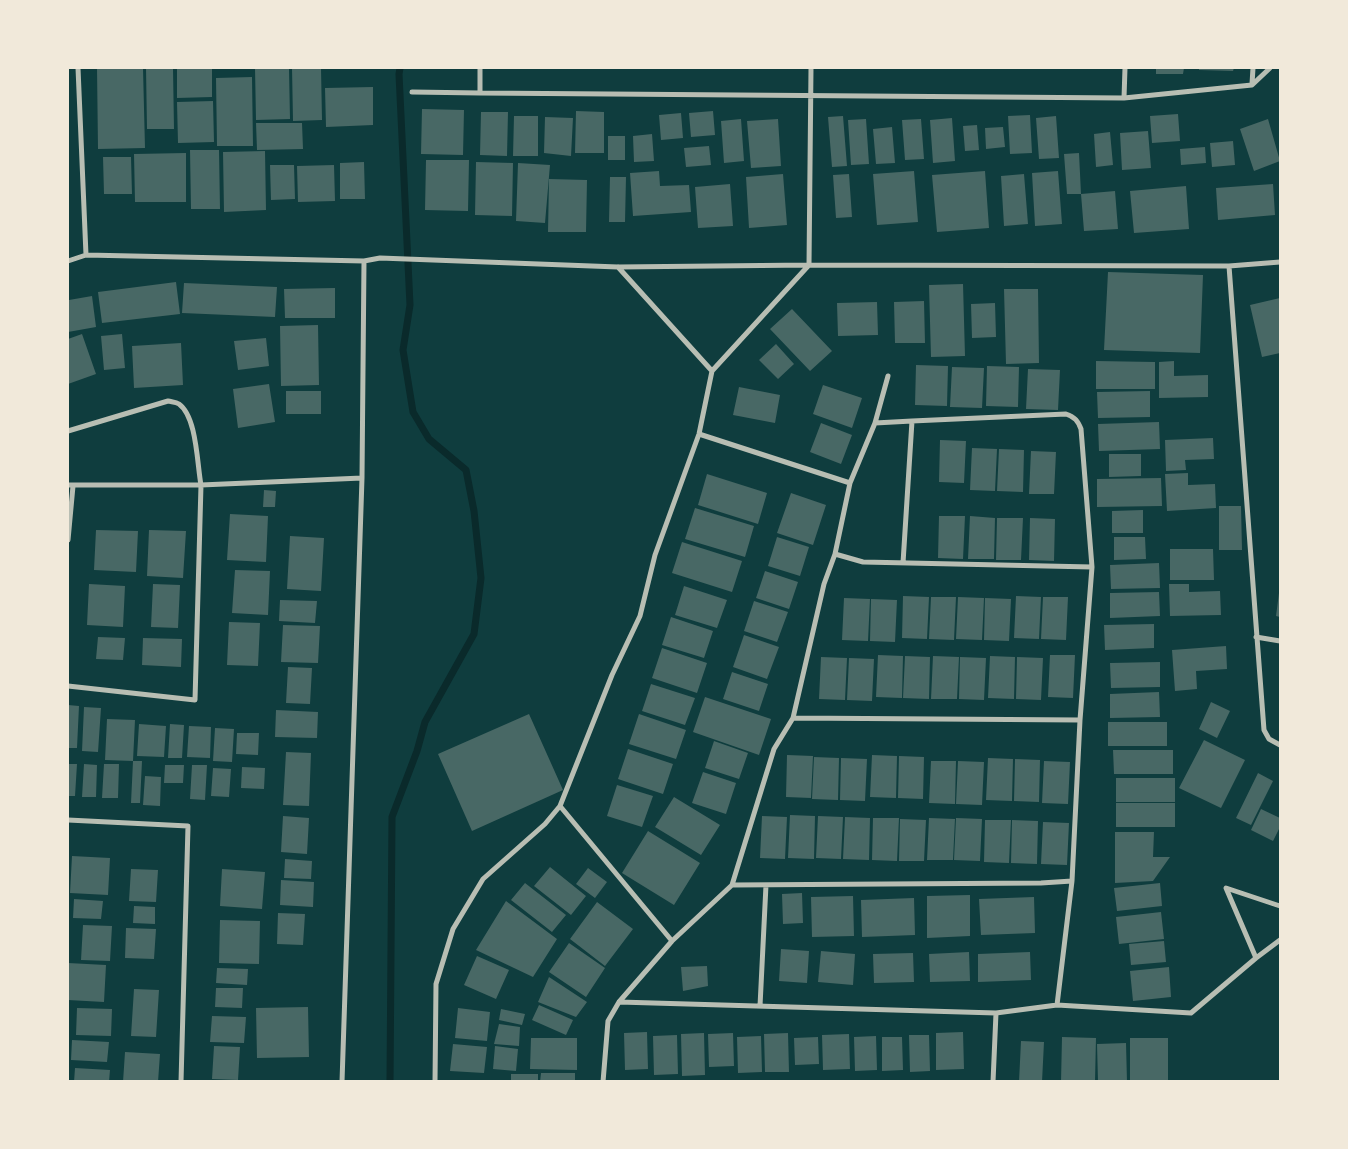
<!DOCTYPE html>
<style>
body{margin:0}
#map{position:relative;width:1348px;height:1149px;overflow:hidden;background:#0f3d3e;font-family:Quicksand,sans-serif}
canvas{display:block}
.frame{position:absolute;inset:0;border:69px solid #f1e9da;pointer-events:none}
</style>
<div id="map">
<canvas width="1348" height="1149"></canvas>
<div class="frame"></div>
</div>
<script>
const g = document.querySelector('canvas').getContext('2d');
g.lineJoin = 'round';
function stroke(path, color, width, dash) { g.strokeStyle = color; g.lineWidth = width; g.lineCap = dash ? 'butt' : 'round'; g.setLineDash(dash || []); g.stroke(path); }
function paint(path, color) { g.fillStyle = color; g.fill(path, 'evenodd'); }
const stream = new Path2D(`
 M390 1082 392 817 417 751 425 722 474 634 481 578 474 511 466 470 429 439 413 412 403 350 410 305 399 74 400 68`);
const building = new Path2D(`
 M97 68H143L145 148 98 149Z
 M146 68H173L174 129H147Z
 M177 68H212V97L177 98Z
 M255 68H289L290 119 256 120Z
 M292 68H321L322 120 293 121Z
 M1156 68H1184L1183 74H1156Z
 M1199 68H1234L1233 71 1199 70Z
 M252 77 253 146H217L216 78Z
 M373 87V125L326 127 325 88Z
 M213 101 214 142 178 143 177 102Z
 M422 109 464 110 463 155 421 154Z
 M576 111 604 112V153H575Z
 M713 111 715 135 691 137 689 113Z
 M481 112H508L507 156 480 155Z
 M681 113 683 138 661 140 659 115Z
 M1178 114 1180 141 1152 143 1150 116Z
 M1030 115 1032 153 1010 154 1008 116Z
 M514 116H538V156H513Z
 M843 116 847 166 832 167 828 117Z
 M1056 116 1059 158 1039 159 1036 118Z
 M545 117 573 118 571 156 544 153Z
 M952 118 955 161 933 163 930 120Z
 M741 119 744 161 724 163 721 121Z
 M778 119 781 166 751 168 747 121Z
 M866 119 869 164 851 165 848 120Z
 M921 119 924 159 905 160 902 120Z
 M1268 119 1280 161 1254 171 1240 129Z
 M256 123H302L303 149 257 150Z
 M977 125 979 150 965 151 963 126Z
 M892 127 895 163 876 164 873 129Z
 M1003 127 1005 147 986 149 985 128Z
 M1148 131 1151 168 1122 170 1120 133Z
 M1110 132 1113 165 1096 167 1094 134Z
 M652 134 654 161 634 162 633 136Z
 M608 136H625V160H608Z
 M1233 141 1235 165 1212 167 1210 143Z
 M709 146 711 165 686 167 684 148Z
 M1205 147 1206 163 1181 165 1180 149Z
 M190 150H219L220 209H191Z
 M265 151 266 210 224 212 223 152Z
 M186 153V202H135L134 154Z
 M1079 153 1081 194H1067L1064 154Z
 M103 157H131L132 194H104Z
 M426 160H469L468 211 425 210Z
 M364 162 365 199H340V163Z
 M476 162 513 163 512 216 475 215Z
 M518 163 550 165 545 223 516 221Z
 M270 165H294L295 199 271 200Z
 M334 165 335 201 298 202 297 166Z
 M659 171 660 186 689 185 691 212 633 216 630 173Z
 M914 171 918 222 877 225 873 174Z
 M985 171 989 228 937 232 932 175Z
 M1058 171 1062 224 1035 226 1032 173Z
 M783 174 787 225 749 228 746 177Z
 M849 174 852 217 836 218 833 175Z
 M1024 174 1028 224 1004 226 1001 176Z
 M610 177H626L625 222H609Z
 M549 179 587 180 586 232H548Z
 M730 184 733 226 698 228 695 187Z
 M1273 184 1275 215 1218 220 1216 188Z
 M1186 186 1189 229 1134 233 1130 191Z
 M1115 191 1118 229 1084 231 1081 194Z
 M1108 272 1203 275 1200 353 1104 350Z
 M176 282 180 314 102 323 98 292Z
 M184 283 277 287 275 317 182 313Z
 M963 284 965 356 931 357 929 285Z
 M335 288V318H285L284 289Z
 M1004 289H1038L1039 363 1006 364Z
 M68 296 69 300 92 296 96 327 68 332Z
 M1280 298V353L1262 357 1250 305Z
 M924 301 925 343H895L894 302Z
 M877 302 878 335 838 336 837 303Z
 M995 303 996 337 972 338 971 304Z
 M792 309 832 351 810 371 770 329Z
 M318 325 319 385 281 386 280 326Z
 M82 334 96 374 68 384V339Z
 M122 334 125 368 104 370 101 336Z
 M266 338 269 366 238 370 234 341Z
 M181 343 183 385 134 388 132 346Z
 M776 344 794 364 778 379 759 360Z
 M1096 361 1155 362V389H1096Z
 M1174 361V376L1208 375V397L1159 398V362Z
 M916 365 948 366 947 406 915 405Z
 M987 366 1019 367 1018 407 986 406Z
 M952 367 984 368 982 408 950 407Z
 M1028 369 1060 370 1058 410 1026 409Z
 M269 384 275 422 238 428 233 389Z
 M823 385 862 398 852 428 813 414Z
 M739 387 780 395 775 423 733 415Z
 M286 391H321V414H286Z
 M1150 391V417L1098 418 1097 392Z
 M1159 422 1160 449 1099 451 1098 424Z
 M821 423 852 435 841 464 810 452Z
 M1213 438 1214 459 1185 460 1186 470 1166 471 1165 440Z
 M940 440 966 441 964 483 939 482Z
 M972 448 997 449 995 491 970 490Z
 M999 449 1024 450 1023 492 997 491Z
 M1031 451 1056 452 1054 494H1029Z
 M1109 454H1141V476L1109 477Z
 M1188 473V485L1215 484 1216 508 1167 511 1165 474Z
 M707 474 767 493 758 524 698 505Z
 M1161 478 1162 506 1097 507V479Z
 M264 490 276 491 275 507H263Z
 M791 493 826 505 813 545 777 533Z
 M1219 506H1241L1242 550H1219Z
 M695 508 754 526 745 557 685 539Z
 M1143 510V533H1112V511Z
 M230 514 268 516 266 562 227 560Z
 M939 516H965L963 559 938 558Z
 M970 516 995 518 994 559H968Z
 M997 518H1023L1021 560H996Z
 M1030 518 1055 519 1054 561 1029 560Z
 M96 530 138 531 136 572 94 570Z
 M149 530 186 531 183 578 147 576Z
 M290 536 324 538 321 591 287 589Z
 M777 537 809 547 800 576 768 566Z
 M1114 537H1145L1146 559 1114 560Z
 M682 542 742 561 732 592 672 573Z
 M1170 549H1213L1214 580H1170Z
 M1159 563 1160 588 1111 589 1110 565Z
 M235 570 270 571 268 615 232 613Z
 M765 571 798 582 789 609 756 598Z
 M89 584 125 586 123 627 87 625Z
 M153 584 180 585 178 628 151 627Z
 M1169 584H1189V592L1220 591 1221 615 1170 616Z
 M684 586 727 600 717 628 675 615Z
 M1159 592 1160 616 1110 618V593Z
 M1279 593H1280V617L1276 616Z
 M903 596 929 597 927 639 902 638Z
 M1016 596 1041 597 1039 639 1014 638Z
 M931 597H956L954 640 929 639Z
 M958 597 984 598 982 640 956 639Z
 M1043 597H1068L1066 640 1041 639Z
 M844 598 870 599 868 641 842 640Z
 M985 598 1011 599 1009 641 984 640Z
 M871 599 897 600 895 642 870 641Z
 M280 600 317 601 315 623 279 621Z
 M754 601 788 612 777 642 744 631Z
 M671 617 713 631 704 658 662 645Z
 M229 622 260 623 258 666 227 665Z
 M1154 624V648L1105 650 1104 625Z
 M283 625 320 626 318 663 281 662Z
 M744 635 779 647 767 679 733 667Z
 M98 637 125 638 123 660 96 659Z
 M143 638 182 639 181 667 142 665Z
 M1226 646 1227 669 1196 671 1197 689 1175 691 1172 650Z
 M662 648 707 663 697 693 652 678Z
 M878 655 903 656 902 698 876 697Z
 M1050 655H1075L1073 698 1048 697Z
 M905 656 930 657 929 699 903 698Z
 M933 656 959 657 957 699H931Z
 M990 656 1015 657 1014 699 988 698Z
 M821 657 847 658 845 700 819 699Z
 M960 657 986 658 984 700 959 699Z
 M1017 657 1043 658 1041 700 1016 699Z
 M849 658 874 659 872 701 847 700Z
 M1160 662V687L1111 688 1110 663Z
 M288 667 312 668 310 704 286 703Z
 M732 672 768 684 759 711 723 699Z
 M651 684 695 698 685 725 642 711Z
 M1159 692 1160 717 1110 718V694Z
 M705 697 771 719 759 755 693 732Z
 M1211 702 1230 711 1217 738 1199 729Z
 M68 705 79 706 77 748H68Z
 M84 707 101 708 98 752 82 751Z
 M276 710 318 712 317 738 275 737Z
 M529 714 563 790 472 831 438 754Z
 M639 714 686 730 676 759 629 744Z
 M107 719 135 720 133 761 105 760Z
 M1108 722H1167V746H1108Z
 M139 724 166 726 164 757 137 756Z
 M170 724 184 725 182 758H168Z
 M189 726 211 727 210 758 187 757Z
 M215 728 234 729 232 762 213 761Z
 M237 733H259L258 755 236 754Z
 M1204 740 1245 760 1221 808 1179 788Z
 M714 741 748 753 739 779 705 768Z
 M628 749 673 764 663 794 618 779Z
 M1113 750H1173V774H1114Z
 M286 752 311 753 309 806 283 805Z
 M787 755 813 756 811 798 786 797Z
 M872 755 897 756 896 798 870 797Z
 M899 756 924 757 923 799 898 798Z
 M814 757 839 758 838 800 812 799Z
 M841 758 867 759 865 801 840 800Z
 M988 758 1013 759 1012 801 986 800Z
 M1015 759 1040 760 1039 802 1014 801Z
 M133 761H142L140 803H131Z
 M931 761H956L955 804 929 803Z
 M958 761 984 762 982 805 956 804Z
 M1044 761 1070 762 1068 804 1042 803Z
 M68 764H77L75 796H68Z
 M84 764 97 765 96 797H82Z
 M104 764H119L118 798H102Z
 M165 765H184L183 783H164Z
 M192 765H207L205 800 190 799Z
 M242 767 265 768 264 789 241 788Z
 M213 768 231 769 229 797 211 796Z
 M703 772 736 783 726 814 692 803Z
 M1258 773 1273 781 1251 825 1236 818Z
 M145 776 161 777 160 806 143 805Z
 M1116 778H1175V802H1116Z
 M617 785 653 796 642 827 607 816Z
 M674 797 720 825 701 855 655 827Z
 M1116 803H1175V827H1116Z
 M1261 809 1280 818V827L1273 841 1251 830Z
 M790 815 815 816 814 859 788 858Z
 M283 816 309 818 307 854 281 852Z
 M762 816 787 817 785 859 760 858Z
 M818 816 843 817 841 859 816 858Z
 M845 817 870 818 869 860 843 859Z
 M873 818H899L897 861 872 860Z
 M929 818 955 819 953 860H927Z
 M956 818 982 819 980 861 954 860Z
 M900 819 926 820 924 861H899Z
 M985 820H1011L1009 863 984 862Z
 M1012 820 1038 821 1037 864 1011 863Z
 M1043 822 1069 823 1067 865 1041 864Z
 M648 831 700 863 674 905 622 873Z
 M1115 832H1154L1153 857H1170L1153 881 1115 883Z
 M72 856 110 858 108 895 70 893Z
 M285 859 312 861 311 879 284 878Z
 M550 867 586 896 571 915 534 886Z
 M588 868 607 882 595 898 576 884Z
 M131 869 158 870 156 902 129 901Z
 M222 869 265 872 262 909 220 906Z
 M281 880 314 882 313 907 280 905Z
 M525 883 566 915 552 932 511 900Z
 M1160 883 1162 906 1117 911 1114 888Z
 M802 893 803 923 783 924 782 894Z
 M970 895V936L927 938V896Z
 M853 896 854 936 812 937 811 897Z
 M1034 897 1035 933 981 935 979 899Z
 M914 898 915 935 862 937 861 900Z
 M74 899 103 901 101 919 73 918Z
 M506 901 557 939 533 977 476 950Z
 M597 902 633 929 605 966 570 939Z
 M134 906 155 907V924L133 923Z
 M1161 912 1164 939 1119 944 1116 917Z
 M278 913 305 914 303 945 277 944Z
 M220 920 260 921 259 964 219 963Z
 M83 925 112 926 110 961 81 960Z
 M126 928 156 929 154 959 125 958Z
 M1164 941 1166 962 1131 965 1129 944Z
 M569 943 605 968 586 997 549 972Z
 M781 949 809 951 807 983 779 981Z
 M821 951 855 954 853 985 818 982Z
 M969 952 970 981 930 982 929 954Z
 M1030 952 1031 980 978 982V954Z
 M913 953 914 982 874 983 873 954Z
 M477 956 509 970 496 999 464 985Z
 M68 963 106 965 104 1002 68 1000Z
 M707 966 708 986 683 991 681 967Z
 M1169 967 1171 997 1133 1001 1130 971Z
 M217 968 248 969 247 985 216 983Z
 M549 977 587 1002 576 1017 538 1002Z
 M216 988H243L242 1008 215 1007Z
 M134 989 159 990 156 1037 131 1036Z
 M539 1005 573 1020 566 1035 532 1020Z
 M308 1007 309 1057 257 1058 256 1008Z
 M77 1008 112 1009 111 1036 76 1035Z
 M458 1008 490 1012 487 1041 455 1038Z
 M501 1009 525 1014 522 1025 499 1020Z
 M212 1016 246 1017 244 1043 210 1042Z
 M499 1024 520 1027 519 1046 494 1044Z
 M647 1032 648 1069 625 1070 624 1033Z
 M963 1032 964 1069 936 1070V1033Z
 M704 1033 705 1075 682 1076 681 1034Z
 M733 1033 734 1066 709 1067 708 1034Z
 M788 1033 789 1072H765L764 1034Z
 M849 1034 850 1069 823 1070 822 1035Z
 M677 1035 678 1074 654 1075 653 1036Z
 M909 1035H929L930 1071 910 1072Z
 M761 1036 762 1072 738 1073 737 1037Z
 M876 1036 877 1070 855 1071 854 1037Z
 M818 1037 819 1064 795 1065 794 1038Z
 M882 1037H902L903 1070 882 1071Z
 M1062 1037 1096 1038 1095 1082H1061Z
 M531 1038H577V1070L530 1069Z
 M1130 1038H1168V1082H1130Z
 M72 1040 109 1042 107 1062 71 1060Z
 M1021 1041 1044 1042 1042 1082H1019Z
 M1126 1043 1127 1082H1098L1097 1044Z
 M453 1044 487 1047 484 1073 450 1071Z
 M214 1046 240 1047 238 1080 212 1079Z
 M495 1046 518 1049 516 1071 493 1069Z
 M125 1052 160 1054 158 1082H123Z
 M75 1068 110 1070 109 1082H74Z
 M541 1073H575V1082H540Z
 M511 1074H538V1082H511Z`);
const minor = new Path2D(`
 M78 68 86 255
 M480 68V93L1124 98 1252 85 1270 68
 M1252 84 1253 68
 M412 92 480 93
 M1124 98 1125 68
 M68 261 86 255 364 261 380 258 618 267 809 265 1229 266 1280 262
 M1229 266 1264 730 1269 739 1280 745
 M618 267 712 371
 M875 423 912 421
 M68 431 168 401C172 402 176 402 179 404 197 417 197 464 201 485L362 478
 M699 434 850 483
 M68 485H201L195 700 68 686
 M68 540 73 486
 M835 554 850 483 875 423 888 376
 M903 563 912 421 1066 414C1075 417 1078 421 1081 429L1092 567
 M1256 637 1280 641
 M793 718 824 584 835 554 863 562 1092 567 1080 720
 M560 806 672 941 619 1002 608 1021 603 1082
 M68 820 188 826 181 1082
 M732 885 774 749 793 718 1080 720 1072 881
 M1280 906 1226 888 1256 958 1280 940
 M672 941 732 885 1041 883 1072 881 1057 1005 996 1013
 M619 1002 996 1013 993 1082
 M1057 1005 1191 1013 1256 958
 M760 1006 766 885
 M342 1082 362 478 364 261
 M435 1082 436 984 453 929 483 879 545 824 560 806 612 675 640 616 655 555 699 434 712 371 809 265 811 68`);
stroke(stream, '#0a2a2b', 7);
paint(building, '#486865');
stroke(minor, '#b8beb3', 5);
</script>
